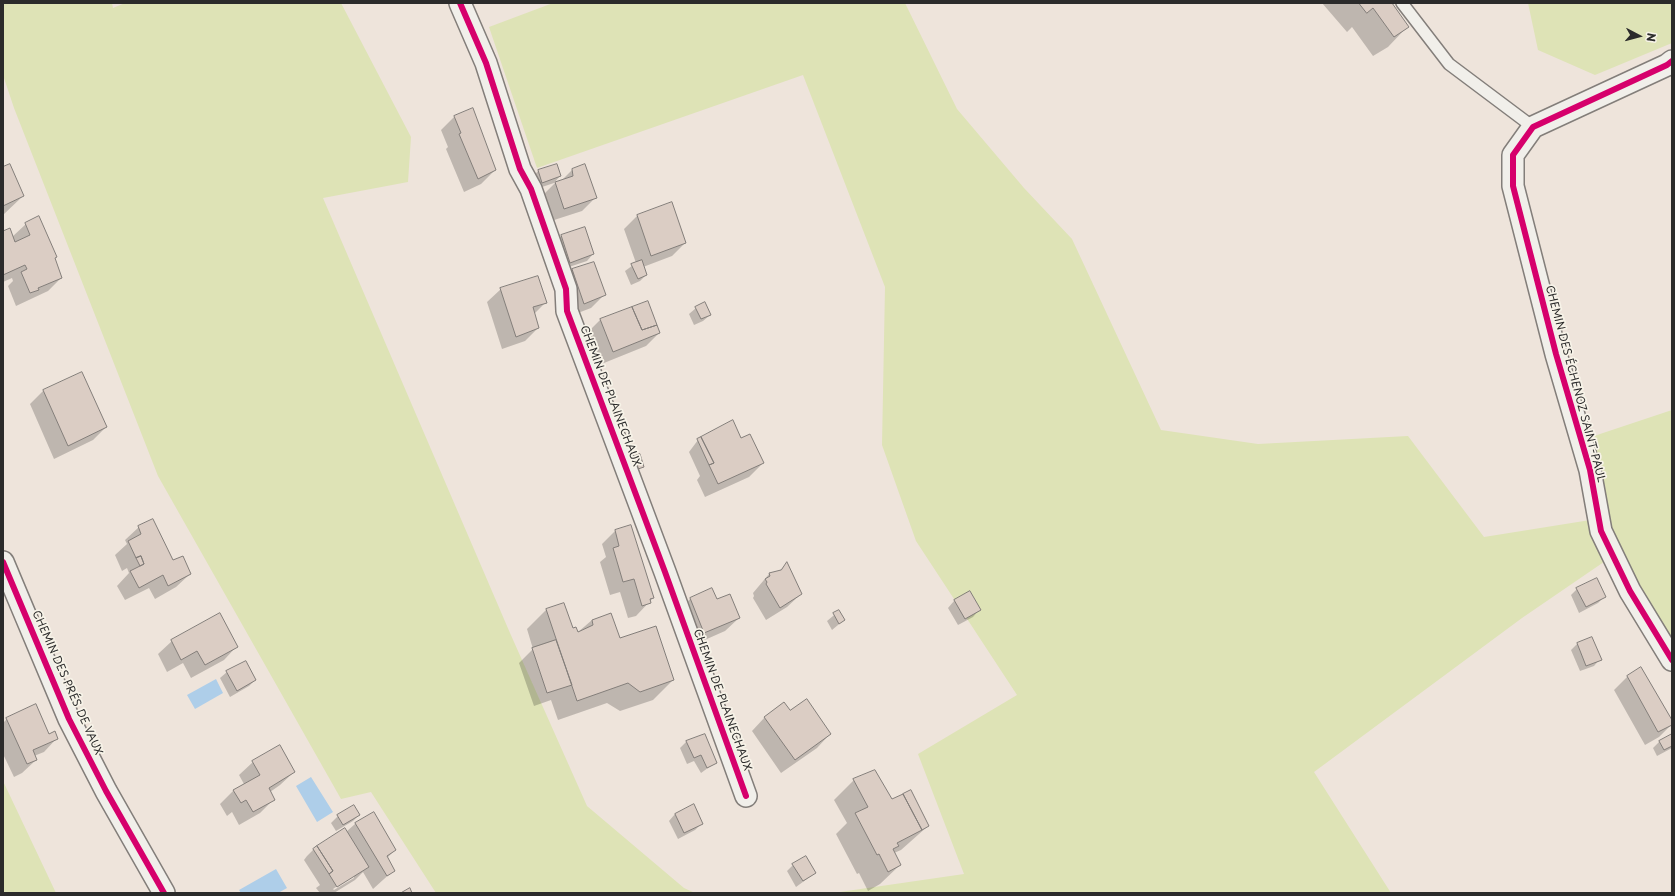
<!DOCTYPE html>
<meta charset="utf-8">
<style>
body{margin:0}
#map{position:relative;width:1675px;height:896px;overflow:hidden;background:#eee4db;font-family:"Playpen Sans",sans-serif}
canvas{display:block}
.frame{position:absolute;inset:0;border:4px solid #2b2b2b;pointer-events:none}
.north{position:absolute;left:1619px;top:16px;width:40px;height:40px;-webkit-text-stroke:3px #f7f3e8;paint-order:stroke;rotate:96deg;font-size:11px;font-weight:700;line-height:16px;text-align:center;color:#2b2b2b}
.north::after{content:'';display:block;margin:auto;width:14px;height:18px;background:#2b2b2b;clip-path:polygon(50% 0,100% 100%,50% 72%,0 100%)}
</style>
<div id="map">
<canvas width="1675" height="896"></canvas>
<div class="frame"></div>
<div class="north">N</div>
</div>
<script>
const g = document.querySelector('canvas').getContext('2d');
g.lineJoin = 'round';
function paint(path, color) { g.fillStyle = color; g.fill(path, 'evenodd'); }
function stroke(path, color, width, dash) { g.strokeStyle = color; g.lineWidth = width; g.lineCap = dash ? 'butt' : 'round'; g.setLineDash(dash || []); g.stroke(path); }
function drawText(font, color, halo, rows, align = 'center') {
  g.font = font + ' "Playpen Sans",sans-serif'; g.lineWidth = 3.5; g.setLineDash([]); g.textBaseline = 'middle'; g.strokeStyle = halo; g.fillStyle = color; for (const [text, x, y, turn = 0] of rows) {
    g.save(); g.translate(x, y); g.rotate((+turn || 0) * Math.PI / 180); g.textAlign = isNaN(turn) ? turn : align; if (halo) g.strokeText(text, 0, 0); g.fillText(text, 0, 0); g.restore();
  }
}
const green = new Path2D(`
 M3 3H112L113 8 125 3H341L411 137 408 182 323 198 510 633 587 806 684 888 695 893H436L371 792 341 799 158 476 14 108 3 75Z
 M553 3H905L957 109 1024 188 1072 239 1161 430 1258 444 1408 436 1484 537 1609 517 1591 437 1672 410V640L1617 553 1522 618 1314 772 1391 893H833L964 874 918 754 1017 695 916 541 882 445 885 287 803 75 537 168 489 27Z
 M1528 3H1672V43L1595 75 1538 50Z
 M3 781 56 893H3Z`);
const water = new Path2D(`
 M216 679 223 693 195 709 187 695Z
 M311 777 333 812 317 822 296 786Z
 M276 869 287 888 278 893H241L239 890Z`);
const shadow = new Path2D(`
 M1322 3H1391L1407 27 1388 47 1373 56 1352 27 1347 32Z
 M454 117 495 170 481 184 464 192 446 149 448 147 441 130Z
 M557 165 560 176 554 183 536 189 532 178 538 171Z
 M3 168 23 196 3 215Z
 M572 170 596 197 582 211 551 221 542 196 555 183 561 181Z
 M672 203 685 243 672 256 643 267 646 275 640 281 631 285 625 271 636 263 624 229 637 216Z
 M26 224 54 259 61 278 48 291 16 306 8 286 13 281 12 278 3 282V232L12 237Z
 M584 228 593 254 587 261 563 269 555 243 561 236Z
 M573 270 605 294 591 308 570 316 559 283Z
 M501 289 546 302 534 314 538 328 525 341 502 349 487 302Z
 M647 302 659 333 646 346 599 365 587 333 600 320Z
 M696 308 710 315 703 321 694 325 689 314Z
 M43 391 106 427 93 440 54 459 30 404Z
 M698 440H741L763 463 749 477 705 497 697 480 700 476 689 452Z
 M139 527 173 561 190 574 176 587 155 599 149 588 125 600 117 586 129 573 127 568 122 571 115 555 127 544 125 540Z
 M615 531 653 598 636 616 628 618 620 592 610 595 600 562 606 557 602 544Z
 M787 564 801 594 787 607 766 620 753 598 754 596 753 593 769 574 779 571Z
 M1577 589 1605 596 1598 603 1579 613 1571 595Z
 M712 590 717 600 739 618 725 631 691 646 677 612 690 599Z
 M969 592 979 610 973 617 958 625 948 608 954 601Z
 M546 610 577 633 592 620 673 680 653 700 620 711 607 703 558 720 551 700 534 706 519 663 533 649 527 629Z
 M839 611 844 620 832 630 827 621Z
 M172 641 237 646 224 660 191 678 183 663 167 672 158 654Z
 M1578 643 1600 659 1594 666 1580 671 1571 650Z
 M227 672 255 680 249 686 230 697 220 678Z
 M1628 676 1672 722V724L1659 737 1645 745 1614 690Z
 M790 711 830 734 817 748 781 773 752 731 765 717Z
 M7 719 57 738 44 752 34 756 36 760 22 773 14 777 3 754V723Z
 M1672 735V748L1657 756 1653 748 1659 742Z
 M686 742 716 762 701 773 694 761 687 764 680 748Z
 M279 747 294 772 280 785 270 792 274 799 260 813 239 825 232 812 227 816 220 804 234 790 244 784 239 775 253 762Z
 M875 771 892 800 928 826 901 850 894 853 900 865 880 884 868 891 859 873 857 874 836 834 847 823 834 800 854 780Z
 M373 814 395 850 387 858 394 870 373 889 363 872 355 880 334 893H320L316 888 320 885 304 860 307 856 313 850 345 830 346 832 355 824ZM354 875V878L334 890 333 889Z
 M675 814 702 823 695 830 678 839 669 821Z
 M359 815 353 821 336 831 331 823 338 816Z
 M793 865 815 873 796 887 787 871Z`);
const building = new Path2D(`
 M1359 3H1392L1409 27 1394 37 1373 8 1367 13Z
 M473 108 496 170 478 179 459 134 461 133 454 116Z
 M10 164 24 196 3 206V167Z
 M557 164 561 176 542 183 538 170Z
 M585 164 597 198 564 209 555 182 573 176 572 169Z
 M672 202 686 243 651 256 637 215Z
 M39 216 57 257 55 258 62 278 38 288 39 290 30 293 21 272 27 269 25 265 3 275V231L10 228 15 242 30 235 25 223Z
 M585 227 594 254 570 263 561 235Z
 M642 260 647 275 638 279 631 264Z
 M594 262 606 295 584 304 572 269Z
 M538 276 547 303 533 307 539 328 516 337 500 288Z
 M648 301 657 325 642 330 632 307Z
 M705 302 711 315 701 319 695 307Z
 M632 307 642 330 657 325 660 333 613 352 600 319Z
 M82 372 107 427 68 446 43 390Z
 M733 420 741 438 750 434 764 463 718 484 709 465 714 463 701 437Z
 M701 437 714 463 709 465 697 439Z
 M640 454 644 467 635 470 630 458Z
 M153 519 173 560 183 556 191 574 168 586 163 575 139 588 130 571 144 564 141 556 136 558 128 541 141 534 138 526Z
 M631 525 654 598 650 599 651 603 642 606 634 579 623 582 613 548 619 546 615 530Z
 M141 556 144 564 140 566 136 558Z
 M787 562 802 594 780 608 766 584 767 582 765 579 770 576 769 573 781 570Z
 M1597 578 1606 597 1586 607 1576 588Z
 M712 588 717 599 730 594 740 618 704 633 690 598Z
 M970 591 981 610 965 619 954 600Z
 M564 603 573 628 576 627 578 632 593 625 592 620 611 613 620 638 656 626 674 680 640 692 628 683 577 701 546 609Z
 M839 610 845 620 839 624 833 613Z
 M220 613 238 647 205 665 197 651 181 660 171 640Z
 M1592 637 1602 660 1586 666 1577 643Z
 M556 640 572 685 547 693 532 648Z
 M246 661 256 680 237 691 226 671Z
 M1641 667 1672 720V725L1658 732 1627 676Z
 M807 699 831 734 795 760 764 717 784 702 790 710Z
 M36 704 49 734 55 731 58 739 33 750 37 760 27 764 6 718Z
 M705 734 717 763 707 768 701 755 694 758 686 741Z
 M1672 734V746L1664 750 1659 741Z
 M280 745 295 772 269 788 275 800 253 812 246 800 241 803 233 790 260 775 252 761Z
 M875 770 892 799 903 794 922 830 897 843 899 846 893 849 901 865 888 872 879 854 877 855 855 813 868 807 853 779Z
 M911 790 929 826 922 830 903 794Z
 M694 804 703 824 684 833 675 814Z
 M354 805 360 815 343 825 337 815Z
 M374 812 396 850 387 856 395 871 387 876 355 823Z
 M345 828 369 867 337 887 329 874 333 871 317 846Z
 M317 846 333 871 329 874 313 849Z
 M806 856 816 873 803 881 792 864Z
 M410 888 412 893H401Z`);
const service = new Path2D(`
 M1402 3 1449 64 1533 127`);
const minor = new Path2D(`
 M460 3 486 63 520 169 531 189 566 289 567 311 665 572 746 796
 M1672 61 1667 65 1533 127 1513 155V186L1556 354 1590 470 1601 531 1630 591 1672 660
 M3 562 69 719 106 791 164 893`);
const cycleway = new Path2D(`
 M460 3 486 63 520 169 531 189 566 289 567 311 665 572 746 796
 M1672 61 1667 65 1533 127 1513 155V186L1556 354 1590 470 1601 531 1630 591 1672 660
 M3 562 69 719 106 791 164 893`);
const streetNames = [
 ["CHEMIN DES ÉCHENOZ SAINT-PAUL",1575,384,75],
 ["CHEMIN DE PLAINECHAUX",610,396,69],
 ["CHEMIN DES PRÉS DE VAUX",67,683,66],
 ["CHEMIN DE PLAINECHAUX",722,700,70]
];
paint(green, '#dee3b6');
paint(water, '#aecee9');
paint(shadow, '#0003');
paint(building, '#dbcdc4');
stroke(building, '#837e7a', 1);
stroke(service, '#837e7a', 14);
stroke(minor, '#837e7a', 24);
stroke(service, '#f1efea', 11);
stroke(minor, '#f1efea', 21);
stroke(cycleway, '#d6006c', 6);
drawText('11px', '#2b2b2b', '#f7f3e8', streetNames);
</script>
